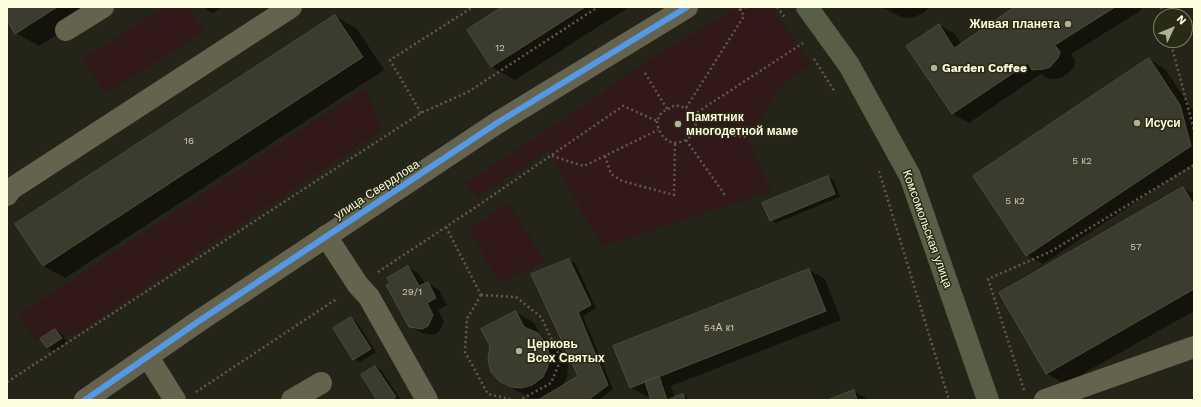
<!DOCTYPE html>
<meta charset="utf-8">
<style>
body{margin:0}
#map{position:relative;width:1201px;height:407px;overflow:hidden;background:#242518;font-family:"Work Sans",sans-serif}
canvas{display:block}
.frame{position:absolute;inset:0;border:8px solid #fcfcdf;pointer-events:none}
.north{position:absolute;left:1153px;top:8px;width:40px;height:40px;box-sizing:border-box;background:#282a13;border:1px solid #7d7e65;border-radius:50%;rotate:46deg;font-size:11px;font-weight:700;line-height:16px;text-align:center;color:#fcfcdf}
.north::after{content:'';display:block;margin:auto;width:14px;height:18px;background:#b0b199;clip-path:polygon(50% 0,100% 100%,50% 72%,0 100%)}
</style>
<div id="map">
<canvas width="1201" height="407"></canvas>
<div class="frame"></div>
<div class="north">N</div>
</div>
<script>
const g = document.querySelector('canvas').getContext('2d');
g.lineJoin = 'round';
function paint(path, color) { g.fillStyle = color; g.fill(path, 'evenodd'); }
function stroke(path, color, width, dash) { g.strokeStyle = color; g.lineWidth = width; g.lineCap = dash ? 'butt' : 'round'; g.setLineDash(dash || []); g.stroke(path); }
function drawText(font, color, halo, rows, align = 'center') {
  g.font = font + ' "Work Sans",sans-serif'; g.lineWidth = 3; g.setLineDash([]); g.textBaseline = 'middle'; g.strokeStyle = halo; g.fillStyle = color; for (const [text, x, y, turn = 0] of rows) {
    g.save(); g.translate(x, y); g.rotate((+turn || 0) * Math.PI / 180); g.textAlign = isNaN(turn) ? turn : align; if (halo) g.strokeText(text, 0, 0); g.fillText(text, 0, 0); g.restore();
  }
}
const green = new Path2D(`
 M165 7H188L204 32 105 94 83 59Z
 M737 7H771L811 64 778 88 748 141 771 191 602 247 548 151 478 198 466 183 600 95 608 87 643 64Z
 M365 88 382 130 79 332 59 339H35L18 315Z
 M507 203 519 219 545 262 504 280 496 278 470 229Z`);
const shadow = new Path2D(`
 M7 7H101L39 46 16 33 7 19Z
 M205 7H222L213 13 207 10Z
 M504 7H629L515 80 492 67 468 30Z
 M881 7H929L925 12 913 18 901 17Z
 M1017 7H1143L1139 12 1135 14 1071 54 1075 61 1074 67 1070 72 1061 78 1049 79 1041 74 969 123 953 114 908 47 939 25 955 34 961 44Z
 M335 16 357 29 384 70 65 278 43 266Z
 M1149 59 1165 69 1194 112V163L1043 264 1027 255Z
 M828 177 834 181 840 197 776 223 770 220Z
 M1183 188 1194 194V311L1065 384 1046 373Z
 M569 260 575 263 596 308 583 316 613 389 598 400H540L542 398H530L499 381 516 312 534 323 542 337 557 346 565 355 568 366 567 377 562 387 579 376Z
 M408 267 419 274 425 284 428 283 439 290 447 305 438 310 444 322 439 332 434 335 422 333 410 326Z
 M809 270 825 279 841 320 671 386 675 398 683 395 691 400H652L650 395 646 396 630 387 614 347Z
 M351 318 357 322 376 352 360 362 354 359Z
 M55 330 61 333 67 342 53 351 47 348Z
 M375 367 381 370 401 400H378Z
 M854 391 869 400H831Z`);
const building = new Path2D(`
 M7 7H57L15 34 7 20Z
 M502 7H585L491 67 467 30Z
 M1015 7H1115L1055 45 1060 52 1058 58 1050 67 1044 69 1032 70 1028 63 952 114 906 46 939 24 954 48Z
 M335 15 363 57 43 266 15 224Z
 M1149 58 1180 105 1191 146 1026 256 973 176Z
 M828 176 835 194 770 221 762 203Z
 M1183 187 1194 205V289L1046 374 999 293Z
 M569 259 591 305 578 312 608 385 588 400H538L578 376 531 274Z
 M408 266 419 286 428 282 436 298 427 303 433 315 428 326 422 329 409 327 386 285 390 283 387 278Z
 M809 269 826 311 630 388 613 346Z
 M516 311 524 327 538 333 546 343 549 354 548 366 543 377 532 385 522 388 511 387 499 381 491 372 488 360 490 346 481 329Z
 M351 317 371 349 353 360 333 328Z
 M55 329 62 338 47 348 40 339Z
 M375 366 396 397 391 400H377L361 375Z
 M659 376 667 400H651L645 382Z
 M854 390 857 400H828Z
 M683 394 685 400H667Z`);
const path = new Path2D(`
 M777 7 786 19
 M1161 7 1164 16
 M740 10 746 7
 M1170 40 1194 130
 M814 59 835 92
 M645 73 667 109
 M421 113 390 60 473 7
 M693 115 803 43
 M657 121C662 160 707 139 693 115 691 112 688 110 686 108
 M694 131 747 137
 M686 140 725 195
 M552 156 584 166 658 130
 M605 156 611 174 622 181 674 195 675 143
 M879 171 949 400
 M446 227 481 295
 M378 272 473 209 623 106 657 121 661 113 675 105 686 108 744 16 738 7
 M481 295 516 297 541 317 561 359 551 383 520 400
 M481 295 467 319 465 352 488 394 514 400
 M7 382 421 113 468 92 598 7
 M1024 390 988 279 1050 252 1194 165
 M196 392 338 298`);
const minor = new Path2D(`
 M66 30 103 7
 M7 195 11 189 291 7
 M326 236 358 285 369 297 427 400
 M148 357 175 400
 M85 400 199 321 497 123 687 7
 M292 400 321 383
 M1045 400 1194 347`);
const major = new Path2D(`
 M807 7 849 65 910 176 988 400`);
const cycleway = new Path2D(`
 M85 400 199 321 497 123 687 7`);
const markers = [
 [1068,24,4,"#b0b199"],
 [934,68,4,"#b0b199"],
 [1137,123,4,"#b0b199"],
 [678,124,4,"#b0b199"],
 [519,351,4,"#b0b199"]
];
const numberNames = [
 ["12",500,48],
 ["16",189,141],
 ["5 к2",1082,161],
 ["5 к2",1015,201],
 ["57",1136,247],
 ["29/1",412,292],
 ["54А к1",719,328]
];
const poiNames = [
 ["Живая планета",1060,24,"right"],
 ["Garden Coffee",942,68],
 ["Памятник",686,117],
 ["многодетной маме",686,131],
 ["Исуси",1145,123],
 ["Церковь",527,344],
 ["Всех Святых",527,358]
];
const streetNames = [
 ["улица Свердлова",377,190,-33],
 ["Комсомольская улица",927,229,70]
];
paint(green, '#31191a');
paint(shadow, '#0007');
paint(building, '#3b3c2d');
stroke(building, '#4c4e3c', 1);
stroke(path, '#65584d', 2.5, [2, 3]);
stroke(minor, '#65634e', 22);
stroke(major, '#595e47', 22);
stroke(cycleway, '#5399e6', 6);
for (const [x, y, r, color] of markers) { const dot = new Path2D(); dot.arc(x, y, r, 0, 2 * Math.PI); g.fillStyle = color; g.fill(dot); stroke(dot, '#282a13', 1.5); }
drawText('10px', '#ccccb2', null, numberNames);
drawText('bold 12px', '#fcfcdf', '#282a13', poiNames, 'left');
drawText('12px', '#fcfcdf', '#282a13', streetNames);
</script>
